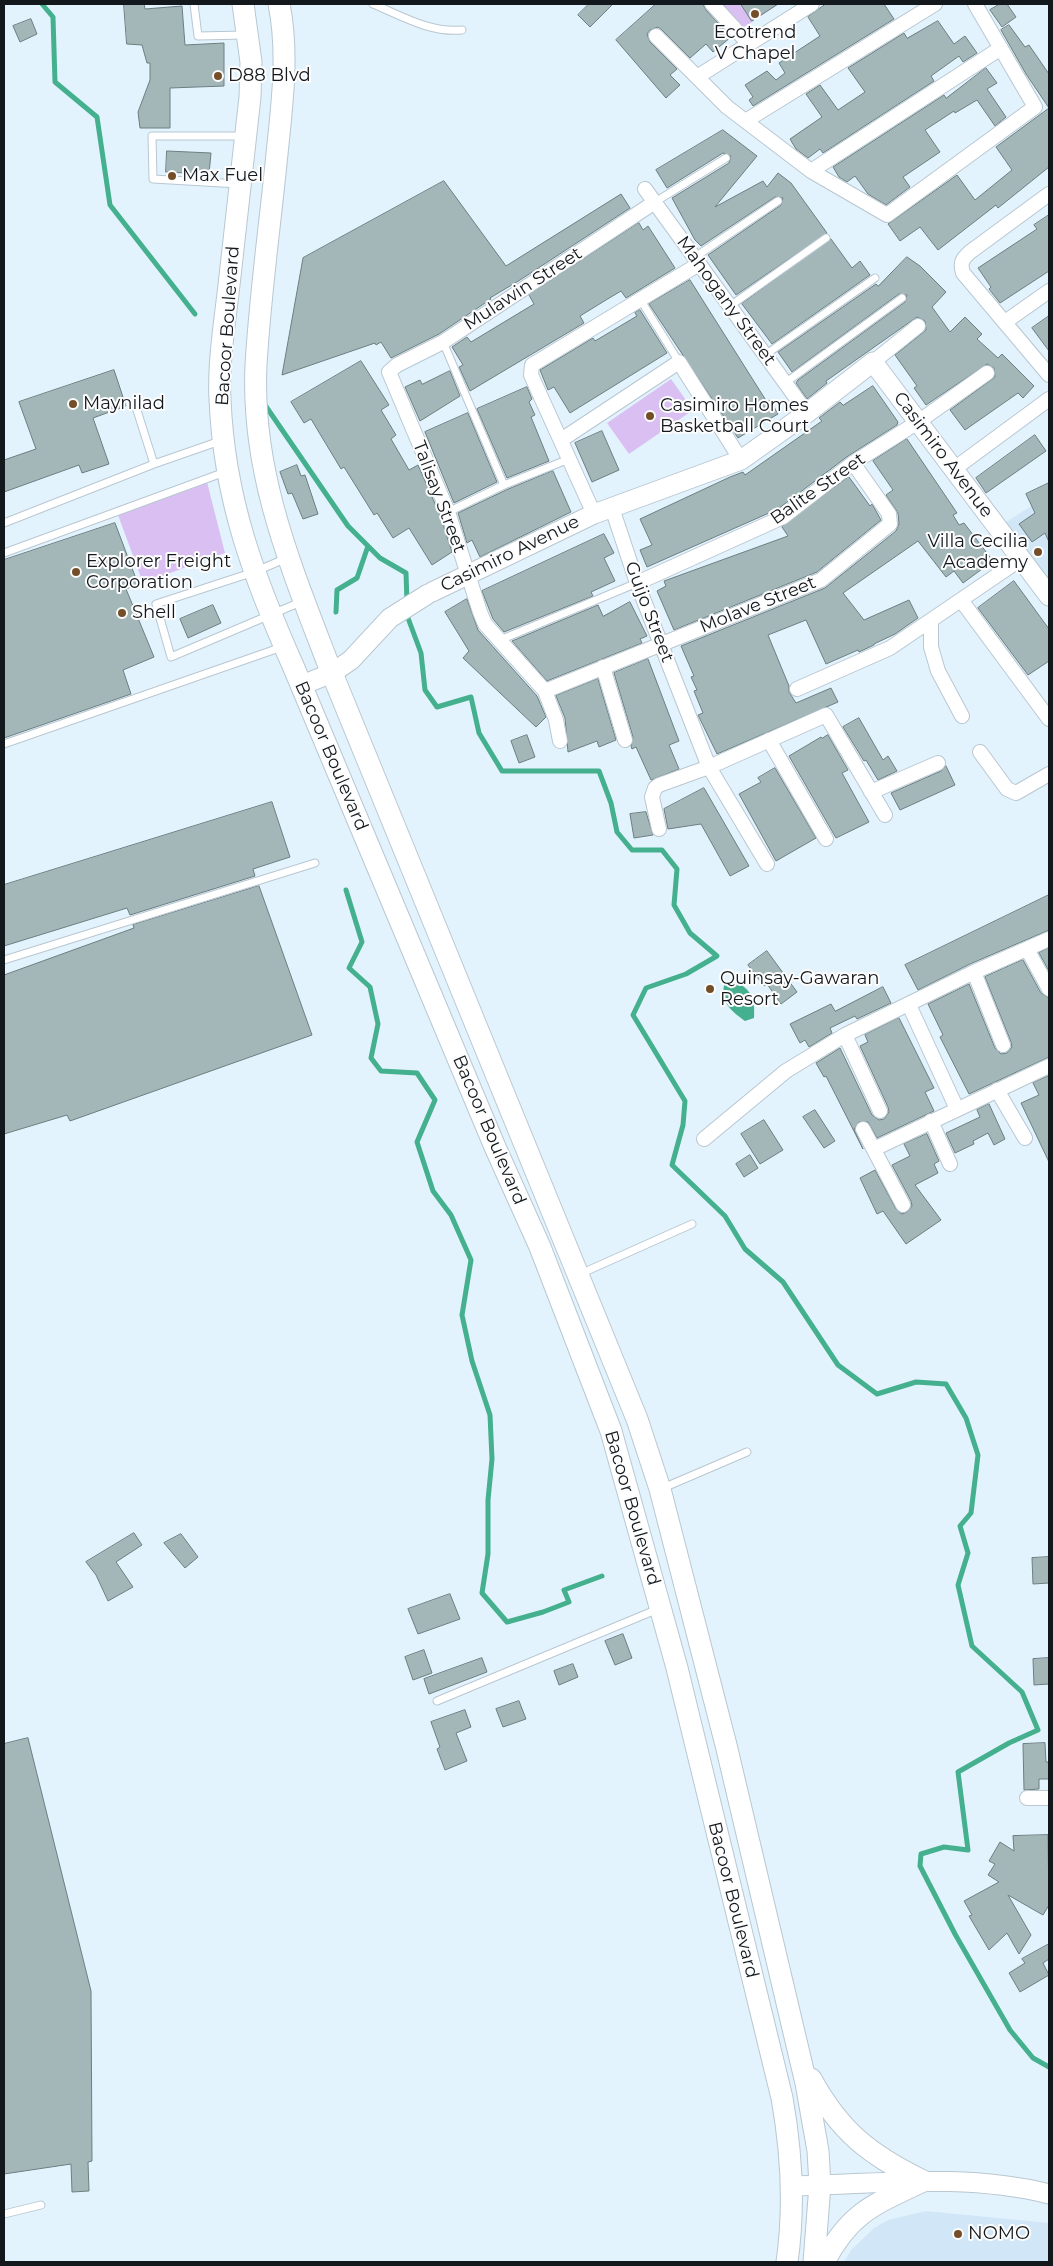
<!DOCTYPE html>
<style>
body{margin:0}
#map{position:relative;width:1053px;height:2266px;overflow:hidden;background:#e3f3fe;font-family:Montserrat,sans-serif}
canvas{display:block}
.frame{position:absolute;inset:0;border:5px solid #13181c;pointer-events:none}
</style>
<div id="map">
<canvas width="1053" height="2266"></canvas>
<div class="frame"></div>
</div>
<script>
const g = document.querySelector('canvas').getContext('2d');
g.lineJoin = 'round';
function paint(path, color) { g.fillStyle = color; g.fill(path, 'evenodd'); }
function stroke(path, color, width, dash) { g.strokeStyle = color; g.lineWidth = width; g.lineCap = dash ? 'butt' : 'round'; g.setLineDash(dash || []); g.stroke(path); }
function drawText(font, color, halo, rows, align = 'center') {
  g.font = font + ' Montserrat,sans-serif'; g.lineWidth = 4; g.setLineDash([]); g.textBaseline = 'middle'; g.strokeStyle = halo; g.fillStyle = color; for (const [text, x, y, turn = 0] of rows) {
    g.save(); g.translate(x, y); g.rotate((+turn || 0) * Math.PI / 180); g.textAlign = isNaN(turn) ? turn : align; if (halo) g.strokeText(text, 0, 0); g.fillText(text, 0, 0); g.restore();
  }
}
const built = new Path2D(`
 M1049 495V581L1006 522Z
 M926 2211 1049 2223V2262H844L851 2250 874 2228 888 2220Z`);
const green = new Path2D(`
 M717 4H779L741 29Z
 M671 379 693 410 629 454 607 423Z
 M207 482 225 553 143 583 118 515Z`);
const water = new Path2D(`
 M735 981C752 990 755 999 754 1018L745 1021C731 1011 721 1003 724 985Z`);
const stream = new Path2D(`
 M42 4 53 17 55 82 97 117 110 205 195 314
 M265 405 348 526 380 558 406 573 407 603
 M336 612 337 590 357 578 368 546
 M408 612V618L421 653 425 690 437 707 471 697 479 733 502 771H599L611 803 617 832 632 850H662L677 869 674 905 690 933 717 956 686 974 646 988 633 1015 685 1101 683 1125 672 1165 725 1216 745 1249 783 1282 838 1365 877 1394 916 1382 946 1384 966 1418 978 1455 971 1513 960 1526 968 1553 958 1585 972 1646 1022 1692 1038 1730 1009 1743 958 1772 968 1850 944 1847 921 1854 920 1866 955 1934 1010 2030 1033 2058 1049 2067
 M346 890 362 942 349 968 370 987 378 1024 371 1058 381 1071 417 1073 435 1100 417 1142 433 1191 451 1215 471 1260 462 1315 472 1361 490 1415 492 1459 488 1500V1554L482 1593 507 1622 543 1612 569 1602 564 1590 602 1576`);
const building = new Path2D(`
 M124 4H144L145 9 182 6 185 45 224 43V86L170 88V128H140L138 112 150 80V63H147L142 45 127 44Z
 M589 4H613L590 27 578 15Z
 M656 4H703L706 10 731 37 713 52 706 44 690 58 662 30 658 27 650 30 647 34 650 42 677 69 670 75 680 85 666 98 616 40Z
 M741 4H778L752 21Z
 M826 4H884L894 19 753 106 749 100 753 97 745 85 767 71 776 80 785 73 779 63 820 36 808 17Z
 M1000 4H1007L1016 17 1002 27 990 10Z
 M31 19 37 34 20 42 13 26Z
 M938 21 954 44 965 36 977 53 963 62 959 56 931 76 934 81 823 153 820 149 808 158 796 149 790 139 822 117 806 94 820 85 838 110 865 92 848 68 904 33 907 38Z
 M1009 25 1025 47 1029 45 1049 74V167L998 208 996 205 938 250 920 227 900 241 888 224 957 175 975 200 1012 170 996 147 1049 108 1026 74 1001 30Z
 M986 68 997 83 987 89 1006 117 995 126 977 100 955 113 954 111 925 130 940 152 903 177 910 187 886 205 868 194 855 176 847 182 839 177 833 167 944 95 946 98Z
 M723 130 757 156 715 207 763 181 767 187 778 173 791 183 827 233 736 295 708 255 781 205 783 198 775 197 701 246 695 240 672 198 729 163 731 156 723 153 667 188 656 170Z
 M167 151 211 153 209 174 166 172Z
 M444 181 506 266 621 194 630 208 520 280 490 298 491 299 439 334 391 358 381 342 376 345 375 343 282 375 303 258Z
 M1049 215V271L1000 303 989 289 991 287 978 268 1037 229 1034 225Z
 M639 223 643 230 648 226 675 268 626 298 621 291 606 300 580 316 584 323 470 391 459 367 463 365 452 347 467 337 471 342 534 304 529 295Z
 M831 239 852 268 860 261 870 275 772 344 742 304Z
 M907 257 920 266 946 292 932 307 950 332 965 317 982 334 977 339 998 358 1002 354 1034 386 1023 398 1018 393 965 430 950 410 995 377 994 368 987 364 926 405 914 388 917 386 895 355 926 330 925 321 917 317 826 381 827 383 807 399 796 383 798 380 905 302 907 295 899 294 792 372 778 352 876 284 878 286Z
 M690 280 767 402 770 400 778 414 738 438 649 304Z
 M640 310 667 353 570 413 554 387 548 390 540 370 593 338 595 341 637 316 635 313Z
 M1049 316V351L1032 328Z
 M361 361 389 405 381 410 396 435 391 439 409 470 418 465 440 515 452 552 432 565 409 528 393 538 377 513 374 515 344 467 341 469 311 419 304 423 291 402Z
 M114 370 126 406 93 418 109 464 82 473 79 465 4 492V460L36 449 19 402Z
 M450 371 460 396 420 421 405 387 420 380 422 384Z
 M873 386 898 422 897 425 848 456 778 509 647 567 640 550 652 545 640 519 730 477 743 472 745 475 822 421 819 418 840 402 843 405Z
 M527 387 532 399 529 402 535 415 531 417 549 461 507 478 477 409Z
 M468 413 497 482 454 503 425 432Z
 M602 431 619 470 592 482 575 443Z
 M1035 435 1046 451 986 493 976 478Z
 M907 439 957 513 953 515 959 525 964 523 993 561 963 583 954 571 946 577 918 541 843 593 864 620 909 600 918 618 895 634 874 644V645L859 652 858 650 826 664 806 620 768 635 789 686V692L796 703 831 688 838 702 717 754 698 715 703 713 694 691 697 690 691 677 694 676 681 646 825 588 896 531 899 524 898 513 886 495 893 490 873 461Z
 M297 465 301 476 305 475 318 514 303 519 292 493 288 494 280 472Z
 M553 471 571 512 480 557 472 540 467 543 458 513 506 490Z
 M849 477 870 506 872 504 881 520 817 572 674 630 657 591 666 586 664 581 788 536 782 527Z
 M1049 483V542L1045 533 1032 542 1019 524 1035 513 1026 494Z
 M115 523 138 584 126 589 154 657 123 670 131 694 4 738V560Z
 M604 534 614 553 604 558 615 581 591 592 593 596 504 632 493 619 482 591Z
 M1014 581 1049 629V661L1028 675 978 608Z
 M467 599 478 630 537 696 546 717 536 727 463 658 469 651 445 612Z
 M630 602 647 636 640 639 642 643 547 681 512 641 598 605 603 616Z
 M213 605 221 623 188 638 180 619Z
 M648 659 679 741 669 745 679 769 651 780 636 747 632 749 631 746 633 737 614 673Z
 M598 679 616 740 599 747 597 741 568 752 565 718 556 696Z
 M859 718 883 760 888 756 897 771 878 780 866 760 864 761 843 727Z
 M527 735 535 757 519 763 511 741Z
 M828 735 848 770 842 773 869 822 836 838 789 756 821 737 822 738Z
 M946 766 955 785 900 810 891 793 941 771Z
 M775 768 816 838 776 861 739 794 761 782 758 778Z
 M704 788 749 866 730 876 701 824 668 829 664 809Z
 M272 802 290 857 253 869 255 876 130 915 127 908 4 946V885Z
 M646 812 653 835 634 838 630 814Z
 M259 886 312 1035 70 1121 67 1115 4 1134V975L134 928 133 925Z
 M1049 895V930L970 964 918 990 905 965Z
 M1049 948V971L1039 953Z
 M767 951 797 992 781 1004 767 984 764 986 748 965Z
 M1023 960 1041 993 1049 998V1057L969 1094 940 1037 943 1035 928 1004 969 984 995 1048 1001 1054 1007 1053 1012 1047 1011 1042 985 977Z
 M883 987 891 1003 857 1019 855 1016 830 1028 832 1033 809 1047 805 1040 800 1043 790 1024 831 1004 835 1011Z
 M899 1018 934 1088 925 1092 934 1111 877 1138 868 1122H859L854 1129 863 1149 826 1076 824 1077 816 1063 840 1048 872 1115 879 1120 884 1119 889 1112 888 1107 860 1046 868 1042 865 1035Z
 M1049 1076V1162L1021 1103 1039 1095 1033 1083Z
 M989 1104 1005 1139 994 1145 988 1133 973 1141 974 1144 955 1153 946 1133 980 1117 977 1110Z
 M815 1110 835 1141 824 1148 803 1117Z
 M764 1120 783 1150 760 1164 741 1134Z
 M927 1134 939 1161 934 1164 938 1173 915 1185 941 1220 906 1244 883 1211 877 1214 860 1178 875 1170 896 1209 902 1214 907 1212 912 1206 911 1201 892 1165 910 1156 904 1144Z
 M750 1155 758 1168 744 1177 736 1164Z
 M134 1533 142 1545 116 1562 133 1587 108 1601 96 1575 86 1562Z
 M181 1534 198 1557 185 1568 164 1543Z
 M1049 1557V1583L1033 1584 1032 1558Z
 M450 1594 460 1619 418 1634 408 1609Z
 M623 1634 632 1658 615 1665 605 1641Z
 M424 1650 432 1673 413 1680 405 1657Z
 M482 1658 487 1672 429 1694 424 1679Z
 M1049 1658V1684L1034 1685 1033 1659Z
 M573 1664 578 1677 559 1685 554 1671Z
 M519 1701 526 1719 503 1727 496 1709Z
 M465 1710 471 1727 456 1733 467 1761 445 1770 437 1749 440 1747 431 1722Z
 M28 1738 91 1991 92 2161 88 2162 89 2191 72 2192 71 2164 4 2174V1744Z
 M1045 1743 1046 1762H1049V1779H1039V1789L1024 1790 1023 1744Z
 M1048 1835 1049 1905 1043 1915 1008 1895 1031 1935 1019 1954 1007 1933 989 1950 969 1916 972 1915 964 1901 999 1882 988 1875 995 1864 989 1861 1000 1842 1014 1851 1013 1836Z
 M1049 1944V1959L1043 1963 1049 1975 1020 1992 1009 1973 1025 1963 1022 1959Z`);
const lane = new Path2D(`
 M194 4 198 36 245 35
 M373 4C402 16 430 33 462 30
 M239 184 153 179 152 136H243
 M655 202 726 158
 M695 257 778 201
 M640 299 679 362
 M730 306 826 238
 M443 342 504 485
 M765 355 875 278
 M785 383 902 298
 M135 404 154 464
 M448 512 504 485 569 459
 M4 523 154 464 220 441
 M4 553 225 472
 M287 558 254 572 156 604 171 657 303 601
 M500 640 637 583
 M4 744 282 647
 M4 960 315 863
 M580 1274 692 1224
 M663 1488 747 1452
 M437 1701 658 1609
 M4 2214 41 2205`);
const street = new Path2D(`
 M712 4 749 44
 M656 36 727 107 811 171 887 215 1035 107 975 4
 M697 77 812 4
 M747 120 935 4
 M811 171 1001 48
 M645 189 807 413
 M1049 194 970 252C962 259 960 263 963 273L1049 375
 M1005 322 1049 291
 M873 362 918 326
 M561 440 679 362 741 460
 M954 469 1049 399
 M612 508 637 583 709 767 767 864
 M594 514 531 375 532 365 699 264
 M637 583 783 517 853 463 918 422 987 373
 M961 600 1049 719
 M931 621V647L938 671 962 716
 M603 667 625 740
 M797 689 890 648 1021 559
 M545 691 821 580 890 524 889 514 853 463
 M769 740 826 839
 M560 741 556 720 545 691 485 624 480 612 448 512 389 372 397 365 443 342 655 202
 M980 752 1007 789 1016 793 1049 774
 M871 792 938 763
 M659 829 652 797 655 788 659 785 709 767 826 715 885 815
 M1027 949 1049 989
 M974 972 1003 1045
 M909 1005 957 1109
 M845 1035 880 1111
 M997 1090 1025 1138
 M931 1121 950 1164
 M863 1129 903 1205
 M704 1139 786 1071 845 1035 974 972 1049 939
 M874 1149 1049 1066
 M1027 1798H1049`);
const secondary = new Path2D(`
 M432 592 594 514 741 460 807 413 873 362 1049 596
 M302 685 332 673 351 660 390 618 428 594
 M793 2186C878 2184 966 2173 1049 2194`);
const primary = new Path2D(`
 M243 4 251 62 250 97C243 160 236 223 229 285 225 321 218 363 220 399 224 499 254 578 294 668L495 1147 540 1247 611 1431 677 1668 782 2098C792 2154 795 2206 787 2262
 M279 4C289 54 282 104 277 154 270 225 260 295 256 365 251 472 290 564 327 661L637 1419 660 1489 726 1745 806 2083 818 2151 820 2185 814 2262
 M811 2079C840 2132 870 2155 923 2181
 M824 2262C850 2212 875 2204 923 2181`);
const markers = [
 [755,14,5,"#734e29"],
 [218,76,5,"#734e29"],
 [172,176,5,"#734e29"],
 [73,404,5,"#734e29"],
 [650,416,5,"#734e29"],
 [1038,552,5,"#734e29"],
 [76,572,5,"#734e29"],
 [122,613,5,"#734e29"],
 [710,989,5,"#734e29"],
 [958,2234,5,"#734e29"]
];
const poiNames = [
 ["Ecotrend",755,33,"center"],
 ["V Chapel",755,54,"center"],
 ["D88 Blvd",228,76],
 ["Max Fuel",182,176],
 ["Maynilad",83,404],
 ["Casimiro Homes",660,406],
 ["Basketball Court",660,427],
 ["Villa Cecilia",1028,542,"right"],
 ["Academy",1028,563,"right"],
 ["Explorer Freight",86,562],
 ["Corporation",86,583],
 ["Shell",132,613],
 ["Quinsay-Gawaran",720,979],
 ["Resort",720,1000],
 ["NOMO",968,2234]
];
const streetNames = [
 ["Mulawin Street",523,289,-33],
 ["Mahogany Street",726,301,54],
 ["Bacoor Boulevard",228,326,-86],
 ["Casimiro Avenue",943,455,53],
 ["Balite Street",818,489,-35],
 ["Talisay Street",439,497,69],
 ["Casimiro Avenue",510,554,-26],
 ["Molave Street",758,605,-22],
 ["Guijo Street",649,612,69],
 ["Bacoor Boulevard",331,756,67],
 ["Bacoor Boulevard",489,1130,67],
 ["Bacoor Boulevard",632,1508,74],
 ["Bacoor Boulevard",733,1900,76]
];
paint(built, '#d1e7f7');
paint(green, '#dac0f2');
paint(water, '#44b08e');
stroke(stream, '#44b08e', 5);
paint(building, '#a3b7b9');
stroke(building, '#6c7e80', 1);
stroke(lane, '#b8c7d1', 9);
stroke(street, '#b8c7d1', 16);
stroke(secondary, '#b8c7d1', 21);
stroke(primary, '#b8c7d1', 23);
stroke(lane, '#fff', 7);
stroke(street, '#fff', 14);
stroke(secondary, '#fff', 19);
stroke(primary, '#fff', 21);
for (const [x, y, r, color] of markers) { const dot = new Path2D(); dot.arc(x, y, r, 0, 2 * Math.PI); g.fillStyle = color; g.fill(dot); stroke(dot, '#fdfdfd', 2); }
drawText('18px', '#13181c', '#fdfdfd', poiNames, 'left');
drawText('18px', '#13181c', '#fdfdfd', streetNames);
</script>
